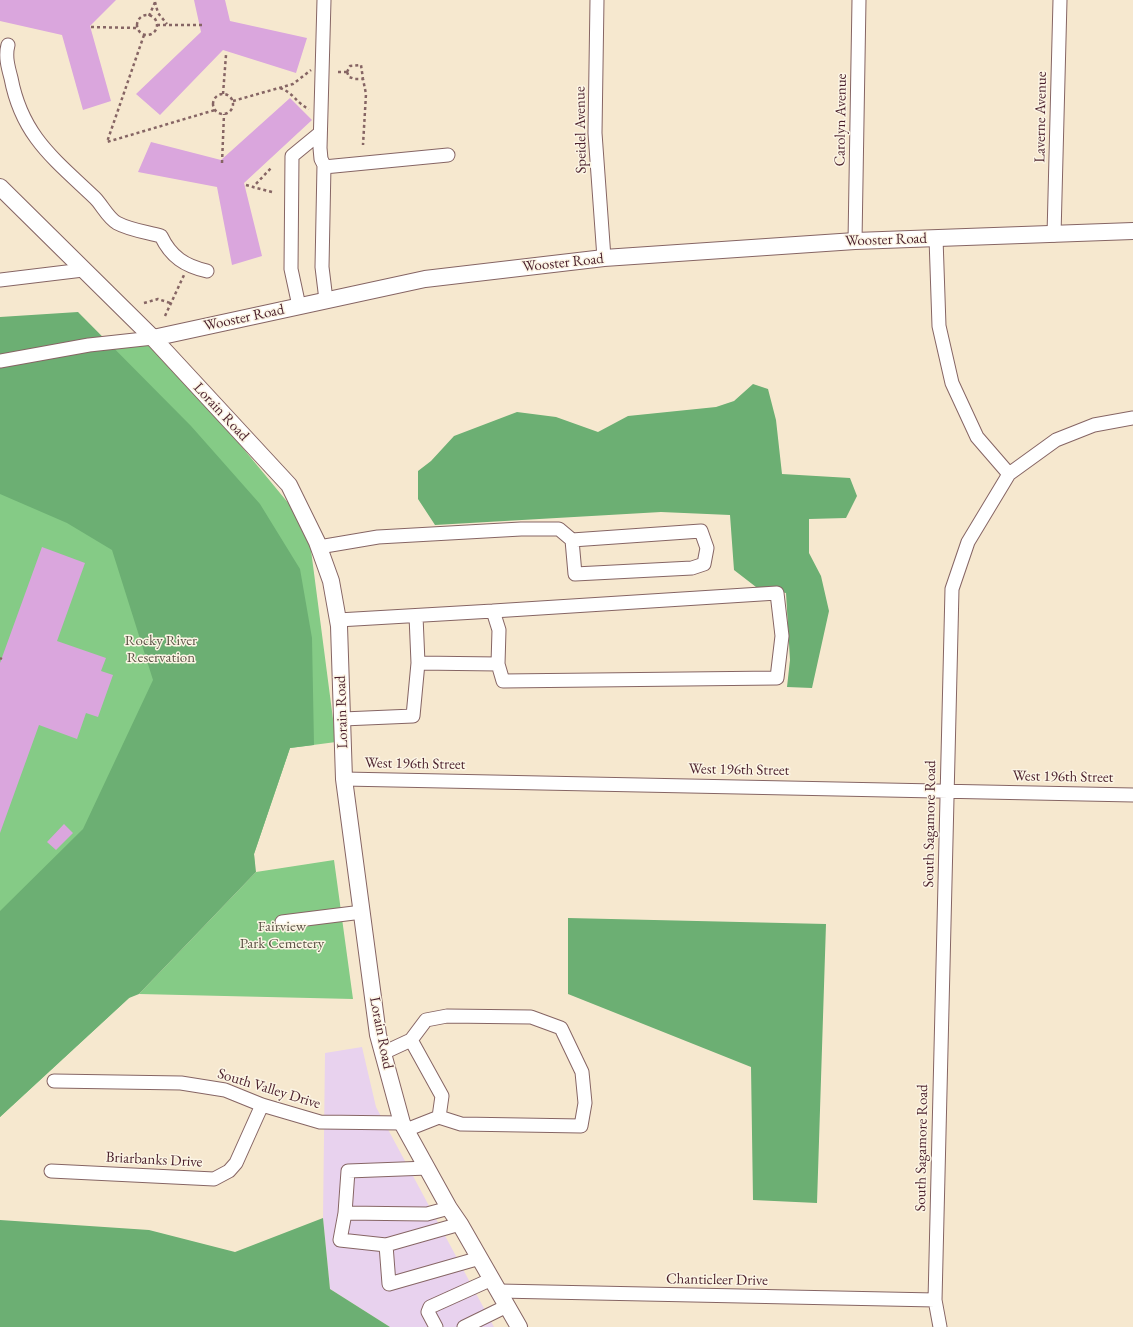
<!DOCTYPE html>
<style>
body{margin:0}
canvas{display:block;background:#f6e8cf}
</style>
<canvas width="1133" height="1327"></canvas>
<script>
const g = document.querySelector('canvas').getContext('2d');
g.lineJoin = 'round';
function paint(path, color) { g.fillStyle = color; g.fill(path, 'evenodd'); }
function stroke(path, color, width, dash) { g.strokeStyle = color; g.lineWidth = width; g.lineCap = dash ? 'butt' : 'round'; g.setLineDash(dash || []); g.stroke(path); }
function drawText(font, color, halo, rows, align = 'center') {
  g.font = font + ' "EB Garamond",serif'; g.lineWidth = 3; g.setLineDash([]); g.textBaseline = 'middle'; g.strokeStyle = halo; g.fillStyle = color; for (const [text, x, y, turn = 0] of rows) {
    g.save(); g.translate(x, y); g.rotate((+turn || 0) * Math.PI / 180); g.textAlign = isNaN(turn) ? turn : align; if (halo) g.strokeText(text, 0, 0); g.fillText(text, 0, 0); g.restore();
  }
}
const built = new Path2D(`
 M362 1047 376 1107 494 1327H390L330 1289 323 1218 325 1053Z`);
const green = new Path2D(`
 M153 339 308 527 336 742 290 748 254 854 255 869 129 998 0 1117V366Z
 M334 860 353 999 139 994 256 872Z`);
const forest = new Path2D(`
 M78 312 191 426 260 504 300 569 312 638 314 745 290 748 254 854 256 872 139 994 129 998 0 1117V911L83 829 153 680 112 550 67 523 0 494V317Z
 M753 384 768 389 776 420 782 474 850 478 857 496 846 518 809 519V553L821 576 829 611 812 688 787 687 790 660 786 593 756 587 734 570 730 515 661 512 435 525 418 499V471L431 461 454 436 517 412 556 417 598 432 628 416 716 407 734 401Z
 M568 918 826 924 817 1203 753 1200 751 1067 568 994Z
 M323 1218 330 1289 390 1327H0V1220L149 1230 235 1252Z`);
const building = new Path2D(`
 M0 0H116L90 26 111 101 83 110 62 35 0 21Z
 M194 0H225L230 21 307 38 296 73 223 50 160 115 136 94 201 32Z
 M290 98 312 120 244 183 262 256 232 265 217 187 138 172 151 142 221 160Z
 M42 547 85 563 57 641 106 658 101 671 113 675 98 717 86 713 77 739 39 725 0 833V663Z
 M64 824 73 833 56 850 47 842Z`);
const path = new Path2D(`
 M155 2 158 13 167 24
 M137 25a10 10 0 1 1 20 0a10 10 0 1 1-20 0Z
 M149 16 156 0
 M157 25H202
 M91 27 137 28
 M144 35 107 142 215 110
 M338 72H347
 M347 72 349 77 355 79H363L366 94 363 145
 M347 72 350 66 361 65 363 79
 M280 88C294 93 296 103 309 109
 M223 94 226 55
 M213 104a10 10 0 1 1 20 0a10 10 0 1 1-20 0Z
 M233 101 293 84 311 70
 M222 163 224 114
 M246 185 253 187
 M272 192 253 187 272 167
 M144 303 158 299 170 303
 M165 316 184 275
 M0 658 2 659`);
const minor = new Path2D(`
 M324 0 320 148 321 159 324 165 322 267 326 300
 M597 0 595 133 604 258
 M8 45C5 56 8 67 11 78 22 136 54 159 95 198 102 205 108 218 117 223 130 230 146 232 161 236 171 257 185 266 207 271
 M324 167 448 155
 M1054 235 1060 0
 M936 238 939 326 952 383 977 437 1009 474
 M855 241 859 0
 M0 280 83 270
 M299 306 291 269 292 156 320 133
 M0 361 89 345 153 338
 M319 547 378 537 521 529H559L572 540 701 531 707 548 704 564 692 568 575 574 572 540
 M493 611 777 593 782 636 777 678 503 681 498 664
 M338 620 493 611 499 630 498 664 418 663 416 616
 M343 719 413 716 418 663
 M344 779 1133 795
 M282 922 362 912
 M411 1040 442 1096 439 1117
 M383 1053 411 1040 426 1020 447 1016 531 1017 561 1028 582 1072 585 1103 581 1126 461 1124 439 1117 406 1130
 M54 1081 181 1083 225 1090 262 1105 320 1122 402 1123
 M51 1171 214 1179 229 1171 236 1163 262 1105
 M345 1213 427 1214 449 1208
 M460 1224 386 1245 389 1284 480 1258
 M386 1245 340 1240 345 1213 348 1171 428 1168
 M499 1291 935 1300
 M436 1327 428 1312 430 1307 492 1279
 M464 1327 507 1306
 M940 1327 935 1300 952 589 968 542 1009 474 1056 440 1094 425 1133 418`);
const major = new Path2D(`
 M0 187 153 338 289 485 317 542 331 581 339 626 344 779 378 1035 402 1123 449 1208 460 1224 519 1327
 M153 338 425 279 604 258 855 241 1133 231`);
const streetNames = [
 ["Laverne Avenue",1041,117,-89],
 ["Carolyn Avenue",841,120,-89],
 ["Speidel Avenue",581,130,-91],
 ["Wooster Road",886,240,-2],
 ["Wooster Road",563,263,-6],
 ["Wooster Road",244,318,-12],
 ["Lorain Road",221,412,47],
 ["Lorain Road",342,712,-92],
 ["West 196th Street",415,764,1],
 ["West 196th Street",739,770,1],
 ["West 196th Street",1063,777,1],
 ["South Sagamore Road",930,824,-89],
 ["Lorain Road",381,1033,79],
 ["South Valley Drive",269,1089,17],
 ["South Sagamore Road",922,1148,-89],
 ["Briarbanks Drive",154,1160,3],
 ["Chanticleer Drive",717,1280,1]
];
const parkNames = [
 ["Rocky River",161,641],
 ["Reservation",161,658],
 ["Fairview",282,927],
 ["Park Cemetery",282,944]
];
paint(built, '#e8d2ee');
paint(green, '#85cb86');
paint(forest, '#6caf73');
paint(building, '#daa6dd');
stroke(minor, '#866564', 15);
stroke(major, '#866564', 18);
stroke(path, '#866564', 2.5, [3, 3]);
stroke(minor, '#fff', 13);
stroke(major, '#fff', 16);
drawText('15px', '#4a1f2b', '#fcf5e5', streetNames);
drawText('15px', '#5c5346', '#fcf5e5', parkNames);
</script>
